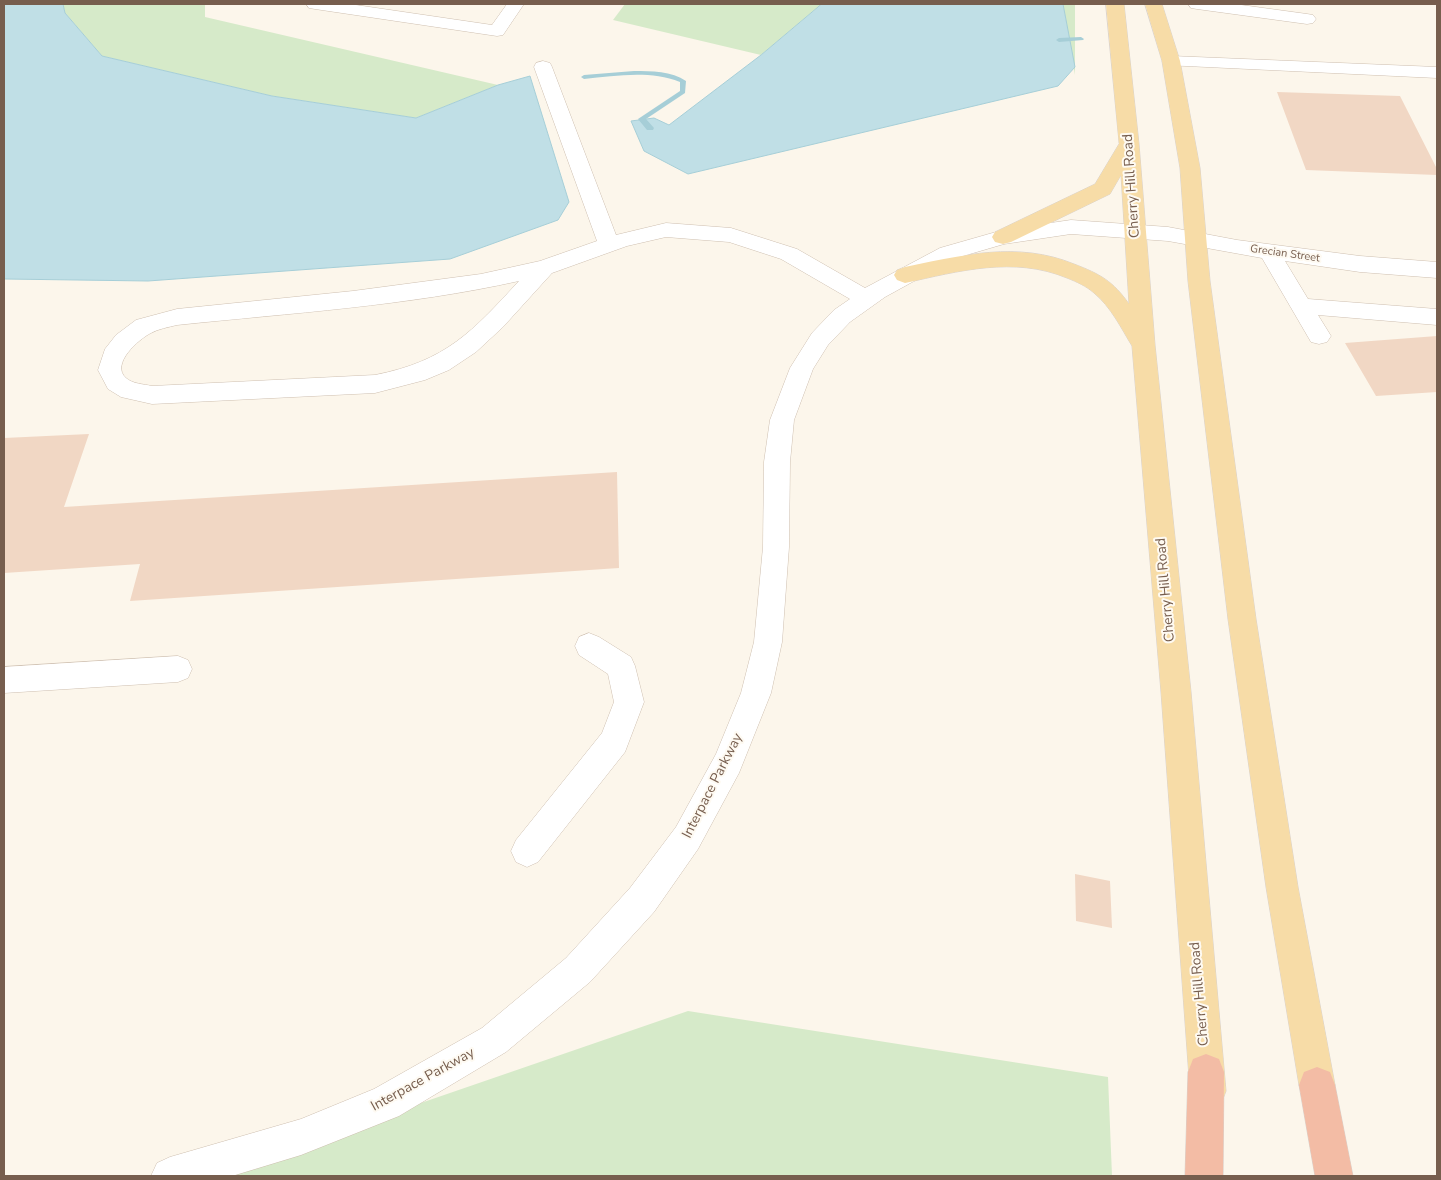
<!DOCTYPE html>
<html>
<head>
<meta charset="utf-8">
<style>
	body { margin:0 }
	#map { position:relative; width:1441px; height:1180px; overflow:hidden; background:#fcf6eb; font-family:"Nunito Sans",sans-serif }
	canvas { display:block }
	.frame { position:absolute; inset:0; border:5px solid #775e4e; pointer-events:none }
</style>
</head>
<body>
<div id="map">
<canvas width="1441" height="1180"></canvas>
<div class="frame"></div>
</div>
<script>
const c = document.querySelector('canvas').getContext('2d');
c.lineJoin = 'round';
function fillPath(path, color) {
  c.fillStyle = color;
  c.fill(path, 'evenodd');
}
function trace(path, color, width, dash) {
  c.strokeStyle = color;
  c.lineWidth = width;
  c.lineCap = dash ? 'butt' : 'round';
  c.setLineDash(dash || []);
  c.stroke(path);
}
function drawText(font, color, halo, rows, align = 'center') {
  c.font = font + ' "Nunito Sans",sans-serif';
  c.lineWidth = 4;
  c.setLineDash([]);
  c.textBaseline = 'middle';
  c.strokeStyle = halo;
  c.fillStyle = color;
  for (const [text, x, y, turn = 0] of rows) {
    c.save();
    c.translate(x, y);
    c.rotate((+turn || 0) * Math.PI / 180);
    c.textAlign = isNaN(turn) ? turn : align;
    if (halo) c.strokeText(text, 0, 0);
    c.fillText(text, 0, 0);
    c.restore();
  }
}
fillPath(new Path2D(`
	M63,4H205V17L498,85L416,118L272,96L102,56L65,13Z
	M625,4H822L761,55L613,20Z
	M1063,4H1075V75Z
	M688,1011L1108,1077L1112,1176H209Z`), '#d6eac9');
const water = new Path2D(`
	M4,4H63L65,13L102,56L272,96L416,118L498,85L530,76L569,202L558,220L450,259L148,281L4,279Z
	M822,4H1063L1075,67L1058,86L688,174L644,151L631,121L654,118L669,125L761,55Z`);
fillPath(water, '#c0dfe6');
trace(water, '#a6ced7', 1);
fillPath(new Path2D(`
	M1081,37L1084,39L1083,40L1059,42L1056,40L1059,38Z
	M634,71C651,71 672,71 686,81L685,93L646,119L654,128L653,130H647L638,119L680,91V82C649,70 616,76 584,79L581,77L584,75Z`), '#a6ced7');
fillPath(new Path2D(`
	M1277,92L1400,96L1437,169V175L1306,170Z
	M1437,336V392L1376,396L1345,343Z
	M89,434L64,507L617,472L619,568L130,601L140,564L4,573V438Z
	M1075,874L1110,881L1112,928L1076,921Z`), '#f1d7c4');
const minor = new Path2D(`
	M306,4H349L492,25L507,4H524L503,35L497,36L315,9L309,8Z
	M1188,4H1234L1307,14L1313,15L1316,19L1313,23L1307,24L1197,9L1191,8Z
	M1171,56L1437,67V78L1165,65L1162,61L1165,57Z
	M543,61L550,63L552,67L616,235L666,223L731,228L797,249L865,288L940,248L1003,230L1071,220L1168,227L1237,240L1360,256L1437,262V278L1360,272L1285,261L1308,299L1437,309V325L1318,315L1331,336L1327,342L1319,344L1311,342L1262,258L1168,241L1071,234L1004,244L956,258L885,297L850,322L828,345L813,369L794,420L790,462L789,547L782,642L771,693L739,773L698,849L654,912L590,982L506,1052L399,1116L301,1155L232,1176H151L157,1163L170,1157L301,1119L374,1089L482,1028L566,958L630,888L676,827L716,754L741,693L754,642L763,547L764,462L770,420L790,368L812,333L834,310L850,299L781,259L729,242L666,237L627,246L552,273L503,327L476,352L449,370L425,380L375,393L152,404L121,397L108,389L98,370L105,349L116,335L136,320L177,309L353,291L481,274L540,261L597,241L534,67L536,63ZM519,281C472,332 446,361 375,375L152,386C143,384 133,384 126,378C110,364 139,339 151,333C158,329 169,327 177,325C291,313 407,306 519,281Z
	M589,633L599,637L631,657L635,666L644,702L625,752L538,862L527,867L516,862L511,851L516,840L602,733L614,702L608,674L579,655L575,646L579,637Z
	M178,656L188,660L192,669L188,678L178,682L4,693V667Z`);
const major = new Path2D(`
	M1106,4H1124L1139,144L1155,345L1191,692L1226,1091L1221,1104L1208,1109L1195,1104L1190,1091L1161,692L1132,346C1121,328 1111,307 1094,293C1086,286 1077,282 1067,278C1014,256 959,271 905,283L897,280L894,275L897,270L905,267C962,255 1018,241 1074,264C1100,274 1113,281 1129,304L1121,175L1110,194L1011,242L1003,244L995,242L992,237L995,232L1095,184L1119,144Z
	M1145,4H1162L1180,61L1200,168L1210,281L1256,619L1298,887L1335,1085L1330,1098L1317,1103L1304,1098L1299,1085L1266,887L1228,619L1188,281L1180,168L1162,61Z`);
const highway = new Path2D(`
	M1206,1054L1219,1059L1224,1072L1223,1176H1185L1188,1072L1193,1059Z
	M1317,1067L1330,1072L1335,1085L1353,1176H1315L1299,1085L1304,1072Z`);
trace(minor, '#cebfb0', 1);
trace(major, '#d9d2cd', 1);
trace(highway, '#d9d2cd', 1);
fillPath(minor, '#fff');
fillPath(major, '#f7dca7');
fillPath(highway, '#f3bca5');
drawText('11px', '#775e4e', '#fefaf2', [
	["Grecian Street",1285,254,8]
]);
drawText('14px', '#775e4e', '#fefaf2', [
	["Cherry Hill Road",1132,186,-94],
	["Cherry Hill Road",1166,590,-95],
	["Interpace Parkway",713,786,-63],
	["Cherry Hill Road",1200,994,-95],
	["Interpace Parkway",423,1080,-29]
]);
</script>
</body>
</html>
